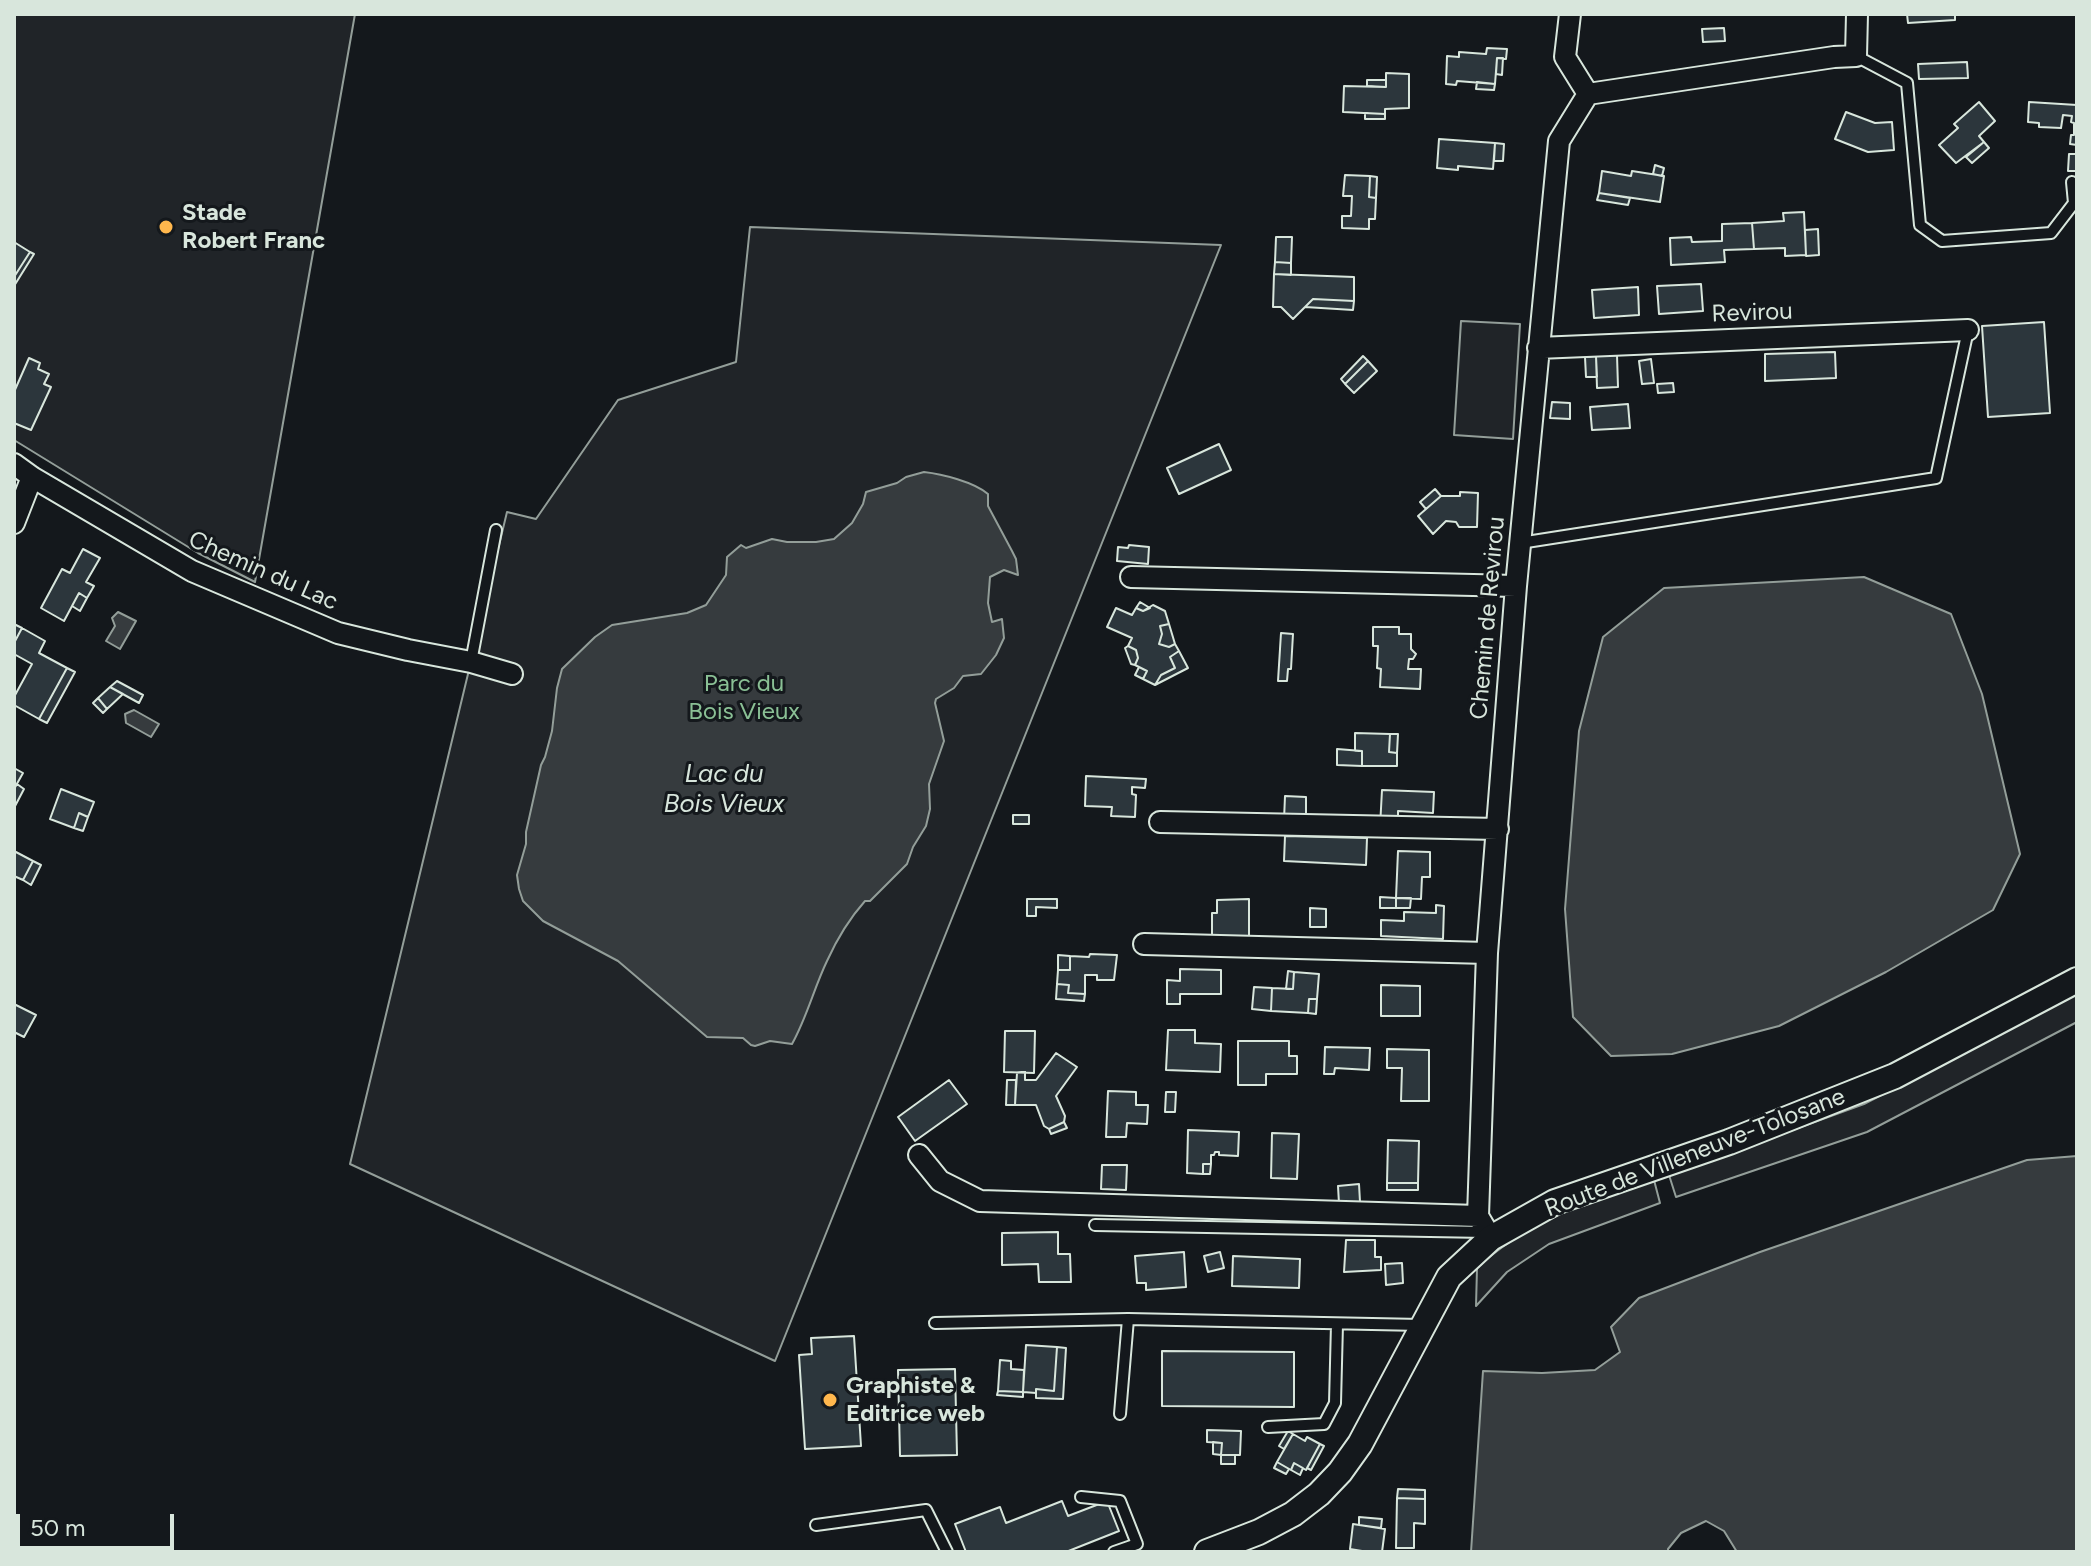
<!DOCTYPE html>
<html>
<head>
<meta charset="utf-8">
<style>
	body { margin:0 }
	#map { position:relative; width:2091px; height:1566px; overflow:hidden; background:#14181c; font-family:Figtree,sans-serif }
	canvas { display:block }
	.frame { position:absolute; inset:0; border:16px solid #d8e6dc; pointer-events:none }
	.scale { position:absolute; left:16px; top:1514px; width:158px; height:36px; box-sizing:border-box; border:4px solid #d8e6dc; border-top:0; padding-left:10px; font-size:24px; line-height:28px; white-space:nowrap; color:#d8e6dc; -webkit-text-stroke:6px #14181c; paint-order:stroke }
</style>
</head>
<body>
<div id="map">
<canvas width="2091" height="1566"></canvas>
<div class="frame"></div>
<div class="scale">50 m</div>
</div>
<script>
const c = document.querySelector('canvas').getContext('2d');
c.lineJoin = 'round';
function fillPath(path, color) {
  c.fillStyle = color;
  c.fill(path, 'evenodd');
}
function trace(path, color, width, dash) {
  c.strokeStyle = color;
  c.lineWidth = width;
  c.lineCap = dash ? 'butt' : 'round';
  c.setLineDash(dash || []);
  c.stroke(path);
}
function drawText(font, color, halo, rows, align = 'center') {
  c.font = font + ' Figtree,sans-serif';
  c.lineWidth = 6;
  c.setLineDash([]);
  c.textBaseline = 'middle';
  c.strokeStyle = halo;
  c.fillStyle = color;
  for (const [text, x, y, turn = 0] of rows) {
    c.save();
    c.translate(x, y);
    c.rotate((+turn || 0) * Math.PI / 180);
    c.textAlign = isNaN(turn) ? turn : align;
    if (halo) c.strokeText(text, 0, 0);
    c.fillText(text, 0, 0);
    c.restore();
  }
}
const green = new Path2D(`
	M14,14H355L255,582L198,553L14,440Z
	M750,227L1221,245L775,1361L350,1164L507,512L536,519L618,400L736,362Z
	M1461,321L1520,324L1513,439L1454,435Z
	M2077,994V1022L1867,1132L1676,1197L1669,1175L1864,1104Z
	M1654,1180L1660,1203L1549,1244L1507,1272L1476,1306L1477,1268C1526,1221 1591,1201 1654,1180Z`);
fillPath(green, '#202428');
trace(green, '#939e99', 2);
const water = new Path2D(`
	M924,472C942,474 974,482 988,494V506L1012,551L1016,559L1018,575L1004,570L990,577L988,603L992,622L1002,619L1004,638L996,655L981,674L963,676L954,688L936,699L935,703L944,741L929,784L930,809L926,826L913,847L907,864L870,901H865C849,919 837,939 827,961C814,988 807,1017 792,1044L770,1041L755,1046L751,1045L743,1038L707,1037L618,961L543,921L523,901L519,889L517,875L526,844V832L541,765L545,757L552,731L557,688L562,669L595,637L612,625L687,613L706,605L726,575L727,557L741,545L746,548L772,539L787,542H816L834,539L852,523L863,504L866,492L897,483L906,477Z
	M1864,577L1951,614L1982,694L2020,854L1993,910L1886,972L1779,1026L1672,1054L1611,1056L1573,1017L1565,909L1579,731L1603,637L1664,588Z
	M118,612L136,621L120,649L106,641L115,626L112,618Z
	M134,710L159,724L151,737L126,723L125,714Z
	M2077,1156V1552H1737L1724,1531L1706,1521L1681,1533L1668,1549V1552H1471L1483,1371L1542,1373L1595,1370L1620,1352L1611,1327L1639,1298L1760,1252L2027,1160Z`);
fillPath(water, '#363b3e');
trace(water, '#939e99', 2);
const building = new Path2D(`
	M1907,14H1955V20L1908,23Z
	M1724,28L1725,41L1703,42L1702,29Z
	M1487,48L1507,49L1506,59L1497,58L1495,84L1457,81L1456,85L1446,84L1447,56L1459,57V52L1486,54Z
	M1497,58H1503L1502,75L1496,74Z
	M1967,62L1968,78L1919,79L1918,64Z
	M1386,73L1409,74V108L1385,109V114L1343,112L1344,86L1386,87Z
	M1367,80H1386V87L1367,86Z
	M1477,82L1495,84L1494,90L1476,89Z
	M1979,102L1995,121L1979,136L1984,142L1956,163L1939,145L1958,128L1954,124Z
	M2029,102L2077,105V145L2070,144L2071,135H2074V123L2071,122L2072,116L2063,115L2061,128L2039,127V123L2028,122Z
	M1846,112L1875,123L1892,122L1894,150L1868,152L1835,139Z
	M1365,113L1385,114V119H1365Z
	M1439,139L1495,143L1493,169L1458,166V170L1437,168Z
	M1984,142L1989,148L1972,163L1966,157Z
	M1495,143L1504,144L1503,161H1494Z
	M2069,154H2077V171H2068Z
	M1655,165L1664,168L1662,176L1653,174Z
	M1602,171L1631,176L1632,171L1664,176L1660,202L1599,193Z
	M1345,175L1370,176L1369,197L1376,198L1375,219H1369V229L1342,228V216H1351L1352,196H1343Z
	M1370,176L1377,177L1376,198L1369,197Z
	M1599,193L1630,198L1628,205L1597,200Z
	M1804,212L1806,255L1785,256V248L1754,249L1752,223L1784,221L1783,213Z
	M1752,223L1754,249L1724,250L1725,262L1671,265L1670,238L1691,237L1692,242L1722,241V224Z
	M1818,229L1819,255L1806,256L1805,230Z
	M1276,237H1292L1291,263L1275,262Z
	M14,242L30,252L14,277Z
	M30,252L34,254L14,286V277Z
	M1275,262L1291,263V275L1274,274Z
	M1274,274L1354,277V301L1313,299L1293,319L1281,307H1273Z
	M1701,284L1703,311L1659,314L1657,286Z
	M1638,287L1639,315L1594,318L1592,290Z
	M1313,299L1354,301L1353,310L1305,307Z
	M2044,322L2050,413L1988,417L1982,326Z
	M1835,352L1836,378L1765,381V354Z
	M1617,355L1618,387L1597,388L1596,356Z
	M1363,356L1368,361L1345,384L1341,379Z
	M1596,356L1597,377H1586L1585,357Z
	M29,358L40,363L38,369L49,374L44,384L51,387L31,430L14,423V392Z
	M1651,359L1654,383L1642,384L1639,361Z
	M1368,361L1377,371L1354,393L1345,384Z
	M1673,383L1674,392L1658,393L1657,384Z
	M1552,402L1570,403V419L1550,418Z
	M1628,404L1630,428L1592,430L1590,407Z
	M1219,444L1231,470L1179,494L1167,468Z
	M1435,489L1441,496L1426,509L1420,502Z
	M1460,492L1478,493L1477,527H1459L1456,522L1446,521L1433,534L1418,516L1441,496H1460Z
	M1129,545L1149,547L1148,564L1117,561L1118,547L1128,548Z
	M83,549L100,558L86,582L94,586L87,598L79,593L64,621L41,608L62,569L70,573Z
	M79,593L87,598L80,611L72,606Z
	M1140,602L1150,608L1143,611L1136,608Z
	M1153,605L1165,611L1169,624L1160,626L1162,634L1159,644L1169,647L1175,644L1179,651L1170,657L1175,668L1161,675L1155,685L1143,679L1147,671L1135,665L1138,658L1136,650L1128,646L1132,638L1107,627L1116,608L1132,615L1136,608L1143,611Z
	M14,624L22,628L14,643Z
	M1169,624L1175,644L1169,647L1159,644L1162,634L1160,626Z
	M1373,627H1399V634H1411V649L1416,654L1413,659H1409L1408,669H1421L1420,689L1380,687L1381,669L1377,668L1378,646H1373Z
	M22,628L45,641L39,653L67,668L39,719L14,705V697L32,664L14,654V643Z
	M1281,633L1293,634L1291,669H1288L1287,681H1278Z
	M1128,646L1136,650L1138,658L1135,665L1131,664L1125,648Z
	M1179,651L1188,668L1155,685L1161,675L1175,668L1170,657Z
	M1139,667L1147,671L1143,679L1135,675Z
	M67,668L75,672L47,723L39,719Z
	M117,681L143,695L139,703L110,687Z
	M110,687L123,694L107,709L98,698Z
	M98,698L107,709L103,713L93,703Z
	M1355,733L1390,734L1389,752L1397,753V766H1362V751H1355Z
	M1390,734H1398L1397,753L1389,752Z
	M1337,749L1362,751V766L1337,765Z
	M14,768L23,773L14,789Z
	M1086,776L1146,779L1145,788L1132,787V794L1136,795L1135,817L1111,816L1112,807L1085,806Z
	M17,784L24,789L14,808V789Z
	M61,789L94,802L88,817L79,813L74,828L50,819Z
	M1382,790L1434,792L1433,813L1398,811V827H1380Z
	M1285,796L1306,797V820H1284Z
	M79,813L88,817L83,831L74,828Z
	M1013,815H1029V824H1013Z
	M1285,836L1367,838L1366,865L1284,861Z
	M14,851L33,861L23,880L14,876Z
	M1398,851L1430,852V877H1422L1421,899L1396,898Z
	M33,861L41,865L31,885L23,880Z
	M1380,897L1396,898V908H1380Z
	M1396,898H1411L1410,908H1396Z
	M1027,899H1057V908L1036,907V916H1027Z
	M1249,899V937H1212V913H1217V900Z
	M1436,905L1444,906L1443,939L1381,936V920L1404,921V912L1436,913Z
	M1310,908L1326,909V927H1310Z
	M1090,954L1117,955L1114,980H1097V975H1085V994L1068,993L1069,985L1057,984L1058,970H1070V956L1089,957Z
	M1058,955L1070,956V970H1058Z
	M1180,969L1221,970V994H1180V1004H1167V980L1180,981Z
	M1288,971L1294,972L1293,989H1286Z
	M1294,972L1319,974L1317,999H1309L1308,1013L1271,1011L1272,988L1293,989Z
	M1057,984L1069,985L1068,993L1085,994L1084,1001L1056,999Z
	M1381,985L1420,986V1016H1381Z
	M1254,987L1272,988L1271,1011L1252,1009Z
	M1309,999H1317L1316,1014L1308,1013Z
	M14,1004L36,1015L24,1037L14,1032Z
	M1168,1030H1195V1043L1221,1044L1220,1072L1166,1070Z
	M1005,1031H1035L1034,1073L1004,1072Z
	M1238,1041H1289V1056H1297V1074H1266V1085H1238Z
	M1325,1047L1370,1048L1369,1070L1335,1068L1334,1074H1324Z
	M1387,1049L1429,1050V1101H1401L1402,1068H1387Z
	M1056,1053L1077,1067L1056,1096L1065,1116L1064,1122L1049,1129L1044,1126L1036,1105H1015L1017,1073L1025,1072V1080H1036Z
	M949,1080L967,1104L915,1141L898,1117Z
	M1007,1080H1016L1015,1105H1006Z
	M1108,1091L1136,1092V1105H1148L1147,1124L1127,1123L1126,1137H1106Z
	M1166,1092H1176L1175,1112H1165Z
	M1064,1122L1067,1128L1051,1134L1049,1129Z
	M1188,1130L1239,1132L1238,1156L1219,1155V1152H1215L1214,1155H1211V1164H1203V1174L1187,1173Z
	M1272,1133L1299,1134L1297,1179L1271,1178Z
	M1388,1140L1419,1141L1418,1183H1387Z
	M1203,1164H1211L1210,1174H1203Z
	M1102,1165H1127L1126,1190L1101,1189Z
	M1387,1183H1418V1190H1387Z
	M1359,1184L1360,1202L1339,1204L1338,1186Z
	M1058,1232V1254H1070L1071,1282H1039L1038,1264L1002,1265V1233Z
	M1346,1240H1375V1257H1381V1270L1344,1272Z
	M1184,1252L1186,1287L1146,1290V1283H1137L1135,1256Z
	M1220,1252L1224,1268L1208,1272L1204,1256Z
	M1233,1256L1300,1259L1299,1288L1232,1286Z
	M1402,1263L1403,1283L1386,1285L1385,1264Z
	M854,1336L861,1446L805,1449L799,1355L812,1354L811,1338Z
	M1026,1345L1057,1347L1054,1391L1036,1389V1393L1023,1392Z
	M1057,1347L1066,1348L1063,1399L1036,1398V1389L1054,1391Z
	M1162,1351L1294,1352V1407L1162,1406Z
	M1000,1360L1011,1361V1369L1024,1370L1023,1392L998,1391Z
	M955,1369L957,1455L900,1456L898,1370Z
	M998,1391L1023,1392V1397L997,1395Z
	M1207,1430L1241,1431L1240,1455H1221L1222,1443L1207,1442Z
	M1288,1431L1293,1434L1284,1449L1279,1446Z
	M1293,1434L1305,1441L1307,1437L1320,1444L1306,1470L1294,1463L1291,1470L1277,1462Z
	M1213,1442L1222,1443L1221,1455L1213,1454Z
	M1320,1444L1324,1446L1311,1470L1307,1468Z
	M1221,1455H1235V1464H1221Z
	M1277,1462L1289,1469L1286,1474L1274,1468Z
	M1294,1463L1303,1468L1300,1475L1291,1470Z
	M1398,1489L1425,1490V1499L1397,1498Z
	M1397,1498L1425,1499V1524L1414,1523V1548H1396Z
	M1062,1501L1068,1516L1107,1501L1119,1531L1066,1552H966L955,1524L1000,1507L1006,1523Z
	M1359,1517L1382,1519L1381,1528L1359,1525Z
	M1353,1524L1385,1529L1382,1552H1368L1350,1549Z`);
fillPath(building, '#2c363c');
trace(building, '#d8e6dc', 2);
const service = new Path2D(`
	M1856,56L1907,83L1920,225L1942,241L2051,233L2074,203L2072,182
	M1520,543L1936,478L1968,330
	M471,662L496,530
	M1095,1225L1486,1232
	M935,1323L1128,1319
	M1120,1414L1128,1319L1421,1325
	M1268,1427L1324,1424L1335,1403L1337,1324
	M1081,1497L1120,1501L1137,1544L1114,1552
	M816,1525L926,1510L947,1552`);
const minor = new Path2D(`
	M1588,94L1834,57L1856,56L1857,14
	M1538,348L1968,330
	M14,464L32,477L192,571L338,633L408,650L471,662L512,674
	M14,523L32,477
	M1131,577L1516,586
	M1160,822L1498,829
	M1144,944L1487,953
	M919,1155L940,1181L980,1201L1478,1216
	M1491,1238L1478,1216L1487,953L1516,586L1559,141L1588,94L1565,57L1570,14`);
const tertiary = new Path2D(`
	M1207,1552L1259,1532L1293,1514L1319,1494L1340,1472L1360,1444L1449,1277L1491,1238L1555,1202L1729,1142L1895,1076L2077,980`);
trace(service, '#d8e6dc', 14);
trace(minor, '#d8e6dc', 24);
trace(tertiary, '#d8e6dc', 28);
trace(service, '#14181c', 10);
trace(minor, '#14181c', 20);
trace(tertiary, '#14181c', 24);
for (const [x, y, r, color] of [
	[166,227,8,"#ffb74d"],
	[830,1400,8,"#ffb74d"]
]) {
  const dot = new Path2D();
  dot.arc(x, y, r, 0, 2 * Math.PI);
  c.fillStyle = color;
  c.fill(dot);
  trace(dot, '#14181c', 3);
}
drawText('bold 24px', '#d8e6dc', '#14181c', [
	["Stade",182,213],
	["Robert Franc",182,241],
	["Graphiste &",846,1386],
	["Editrice web",846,1414]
], 'left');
drawText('24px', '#d8e6dc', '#14181c', [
	["Revirou",1752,313,-2],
	["Chemin du Lac",263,571,24],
	["Chemin de Revirou",1488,618,-85],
	["Route de Villeneuve-Tolosane",1695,1153,-21]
]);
drawText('24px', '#8ac095', '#14181c', [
	["Parc du",744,684],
	["Bois Vieux",744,712]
]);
drawText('italic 26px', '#d8e6dc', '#14181c', [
	["Lac du",724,774],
	["Bois Vieux",724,804]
]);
</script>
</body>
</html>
